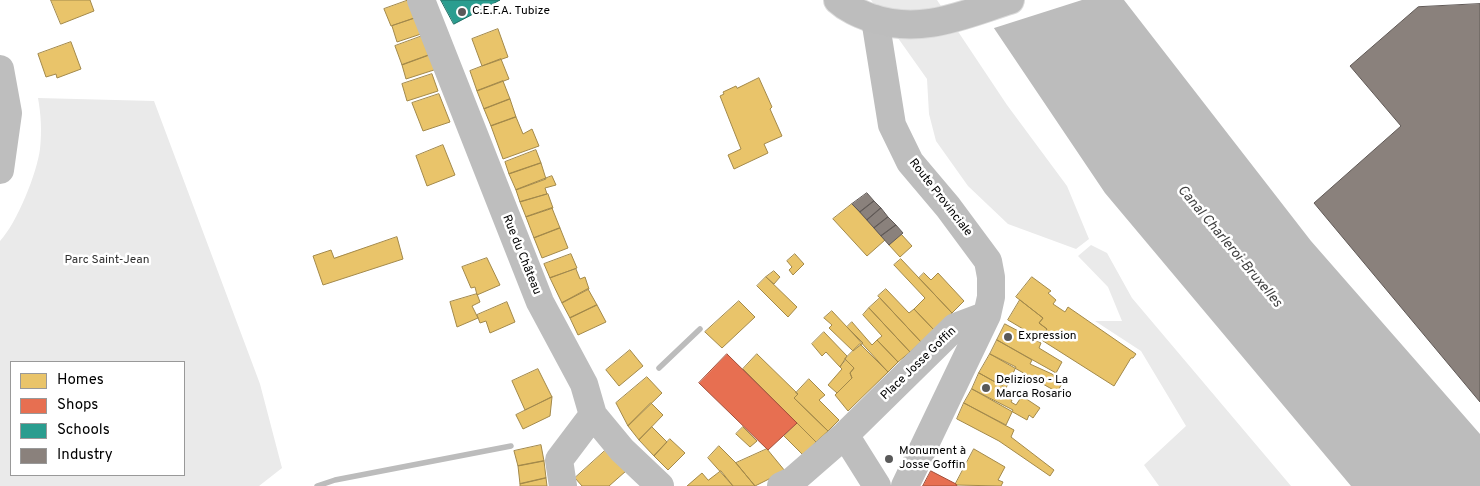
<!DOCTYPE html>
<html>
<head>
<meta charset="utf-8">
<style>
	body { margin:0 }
	#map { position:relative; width:1480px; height:486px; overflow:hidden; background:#fff; font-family:Overpass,sans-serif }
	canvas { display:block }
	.legend { position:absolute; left:10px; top:361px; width:175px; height:115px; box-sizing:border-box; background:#fff; border:1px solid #999; margin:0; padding:6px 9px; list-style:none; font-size:15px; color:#000 }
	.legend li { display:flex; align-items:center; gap:10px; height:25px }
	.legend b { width:25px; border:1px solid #999 }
</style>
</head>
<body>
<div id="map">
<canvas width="1480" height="486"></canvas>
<ul class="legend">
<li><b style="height:14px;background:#e9c46a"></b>Homes</li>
<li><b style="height:14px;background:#e76f51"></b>Shops</li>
<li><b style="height:14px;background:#2a9d8f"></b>Schools</li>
<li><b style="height:14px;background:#8a817c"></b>Industry</li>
</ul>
</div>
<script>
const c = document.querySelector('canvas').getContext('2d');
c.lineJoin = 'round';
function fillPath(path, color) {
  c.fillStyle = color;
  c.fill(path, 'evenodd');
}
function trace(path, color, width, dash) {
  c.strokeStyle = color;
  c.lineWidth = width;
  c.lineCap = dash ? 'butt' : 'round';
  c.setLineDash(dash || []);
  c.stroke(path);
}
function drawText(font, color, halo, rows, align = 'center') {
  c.font = font + ' Overpass,sans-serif';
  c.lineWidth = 5;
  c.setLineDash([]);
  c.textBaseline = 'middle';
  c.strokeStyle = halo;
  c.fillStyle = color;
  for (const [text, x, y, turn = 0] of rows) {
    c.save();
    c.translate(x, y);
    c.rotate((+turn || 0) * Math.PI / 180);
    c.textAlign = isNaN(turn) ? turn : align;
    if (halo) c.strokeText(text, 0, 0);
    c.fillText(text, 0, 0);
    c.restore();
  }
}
fillPath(new Path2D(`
	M871,0H937L1007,105L1067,186L1089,239L1076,249L1008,224L968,186L936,141L929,114L927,79Z
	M38,98L154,101L260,384L282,468L259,486H0V241C17,223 37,173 40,149C42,131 41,115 38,98ZM11,362H184V475H11Z
	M1091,245L1107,253L1132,298L1291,486H1159L1144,465L1186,426L1141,351L1095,321H1122L1108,287L1078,256Z`), '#eaeaea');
fillPath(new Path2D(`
	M975,0H1124L1311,241L1480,434V486H1351L1105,193Z`), '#bcbcbc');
fillPath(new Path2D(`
	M972,0H1082L991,29Z`), '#fff');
const homes = new Path2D(`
	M51,0H90L94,11L61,24Z
	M409,0L418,17L391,26L384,9Z
	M418,17L424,33L397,42L392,26Z
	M498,29L508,57L482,66L472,39Z
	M425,35L432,54L402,65L395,46Z
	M71,42L81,69L57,78L56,74L46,77L38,54Z
	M432,54L437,69L406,79L402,65Z
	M501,59L509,79L477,91L470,71Z
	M432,74L438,91L407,101L402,84Z
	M759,78L772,107L770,109L782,136L764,144L768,153L734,169L728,155L741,149L720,96L724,94L723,92L736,86L737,88Z
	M503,81L510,99L484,109L477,91Z
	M439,94L450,122L423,131L412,103Z
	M510,99L516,117L491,126L484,109Z
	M516,117L523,134L532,129L539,146L503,159L491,126Z
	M443,145L455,175L427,186L416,156Z
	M536,150L541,163L509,174L505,162Z
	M541,163L546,179L516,190L509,174Z
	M552,176L556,185L545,188L547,194L520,202L516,190Z
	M548,194L553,208L526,217L520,202Z
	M852,204L885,240L867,256L833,219Z
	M552,208L560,228L534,238L526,217Z
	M560,228L568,248L542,258L534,238Z
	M901,234L912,246L900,257L889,245Z
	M397,237L403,259L323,285L313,256L331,250L334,258Z
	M571,254L577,268L550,278L544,264Z
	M795,254L804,264L793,275L789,270L792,267L787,261Z
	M487,258L500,285L477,295L475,287L471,288L462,267Z
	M901,259L952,313L934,330L914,309L925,298L894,265Z
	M576,269L580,279L585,277L589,289L562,303L550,278Z
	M774,271L780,277L774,284L766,277Z
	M924,273L931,280L938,273L964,301L952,313L919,278Z
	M766,277L797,307L788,317L757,286Z
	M1032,277L1051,291L1048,293L1056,300L1053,304L1065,312L1068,307L1136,354L1133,358H1131L1114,386L1040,339L1047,329L1039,323L1043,318L1016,297Z
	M588,289L597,305L570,318L562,303Z
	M886,289L909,313L914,309L934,330L921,342L878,296Z
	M477,294L480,302L472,306L478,318L457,327L450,302Z
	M880,298L921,342L910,352L869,308Z
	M1020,300L1043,318L1039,323L1047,329L1040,339L1008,320Z
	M739,301L755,317L722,348L705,332Z
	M507,302L515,322L490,333L486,321L480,323L477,315Z
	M597,305L606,322L578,335L570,318Z
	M869,308L910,352L898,362L877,340L882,336L863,315Z
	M832,311L847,327L863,343L853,351L829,328L832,325L824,318Z
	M852,322L872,345L877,340L898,362L888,372L847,327Z
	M1005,324L1041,343L1039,348L1062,362L1056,373L997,340Z
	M824,332L847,356L840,367L826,352L822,356L812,344Z
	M997,340L1032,360L1030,364L1052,374L1063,382L1057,392L990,354Z
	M860,344L888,372L848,411L835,395L852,378L850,373L854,368L845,359Z
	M630,350L643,366L619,386L606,370Z
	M757,354L798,394L794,398L828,431L816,442L743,369Z
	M990,354L1016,367L1006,388L979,373Z
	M846,360L854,368L850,373L852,378L837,393L828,385L842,369L840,367Z
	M538,369L552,397L525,410L512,381Z
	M979,373L1004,387L1000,395L1012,400L1011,402L1016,405L1022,396L1040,408L1033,418L1029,415L1027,420L972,389Z
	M647,377L662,393L628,426L616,403Z
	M809,379L825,395L819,400L839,420L828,431L794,398L798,394L796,393Z
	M972,389L1013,410L1006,425L964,403Z
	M552,397L550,416L523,429L516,415Z
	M651,403L663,415L639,440L628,426Z
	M964,403L1014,430L1011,437L1054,470L1050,476L999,441L957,419Z
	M797,423L816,442L803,455L784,436Z
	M652,427L667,442L654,456L639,440Z
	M743,427L757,441L750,447L736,434Z
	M670,439L685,453L668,470L654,456Z
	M541,445L544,461L518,466L514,451Z
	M719,446L736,463L755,486H733L708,458Z
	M607,449L626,471L609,486H582L575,478Z
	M767,449L785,471L755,486L736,463Z
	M974,449L1005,467L998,480L1003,482L1001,486L955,485Z
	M544,461L546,478L520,484L518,466Z
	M721,471L733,486H687L702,473L708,480Z
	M546,478L547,486H520V484Z`);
fillPath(homes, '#e9c46a');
trace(homes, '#a3894a', 1);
const shops = new Path2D(`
	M727,354L797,423L768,450L699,383Z
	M931,471L956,484L957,486H923Z`);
fillPath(shops, '#e76f51');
trace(shops, '#a24e39', 1);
const schools = new Path2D(`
	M441,0H500L454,24Z`);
fillPath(schools, '#2a9d8f');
trace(schools, '#1d6e64', 1);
const industry = new Path2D(`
	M1480,4V402L1314,203L1401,126L1350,66L1418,7Z
	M867,193L874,201L860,212L852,204Z
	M874,201L881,208L867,220L860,212Z
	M881,208L888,217L874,228L867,220Z
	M888,217L896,225L881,236L874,228Z
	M896,225L903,233L889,245L881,236Z`);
fillPath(industry, '#8a817c');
trace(industry, '#615a57', 1);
trace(new Path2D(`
	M659,368L700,329
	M317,486L335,480L511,446`), '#bcbcbc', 5.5);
const major = new Path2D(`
	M838,0C848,9 858,13 871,18C922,35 962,15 1010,0`);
trace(major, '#dbdbdb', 30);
trace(new Path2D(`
	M421,0L540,302L584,384L593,415L622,450L660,486
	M875,19L892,125L910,162L948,207L988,261L991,277V297L987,315L905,486
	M0,69L8,113L0,170
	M845,435L877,486
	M563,486L559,460L593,415
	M781,486L792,481L845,435L955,327L987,315`), '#bebebe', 28);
trace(major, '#bdbdbd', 28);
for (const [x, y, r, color] of [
	[462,12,5,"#595959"],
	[1008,337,5,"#595959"],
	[986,388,5,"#595959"],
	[889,459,5,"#595959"]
]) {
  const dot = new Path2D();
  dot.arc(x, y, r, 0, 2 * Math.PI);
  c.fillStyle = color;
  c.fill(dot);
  trace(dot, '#fff', 2);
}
drawText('12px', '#000', '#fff', [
	["C.E.F.A. Tubize",472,12],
	["Expression",1018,337],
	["Delizioso - La",996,381],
	["Marca Rosario",996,395],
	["Monument à",899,452],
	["Josse Goffin",899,466]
], 'left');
drawText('12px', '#000', '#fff', [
	["Route Provinciale",940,198,52],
	["Rue du Château",521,255,68],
	["Place Josse Goffin",919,364,-44]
]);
drawText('12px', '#2f2f2f', '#fff', [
	["Parc Saint-Jean",107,261]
]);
drawText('italic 14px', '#404040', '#fff', [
	["Canal Charleroi-Bruxelles",1229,247,50]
]);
</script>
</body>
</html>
